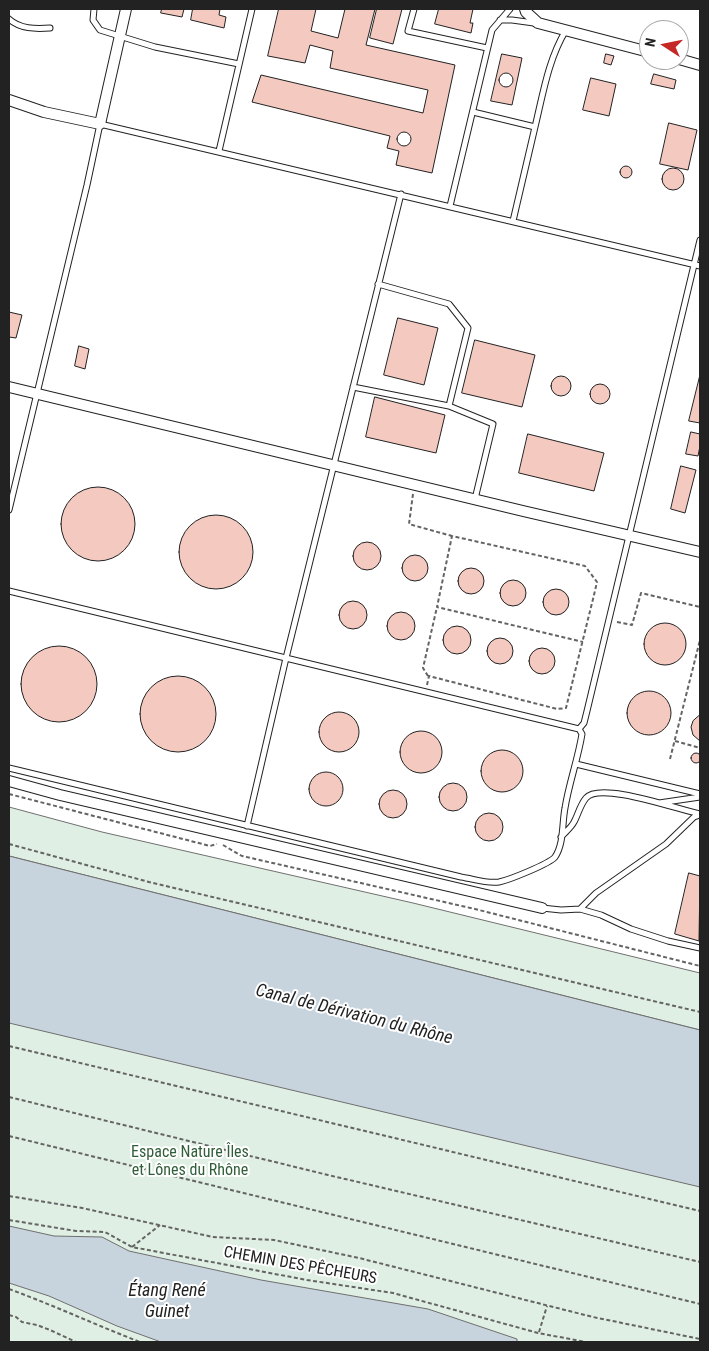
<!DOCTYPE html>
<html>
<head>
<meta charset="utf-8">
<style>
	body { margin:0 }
	#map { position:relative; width:709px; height:1351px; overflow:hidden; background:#fff; font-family:"Roboto Condensed",sans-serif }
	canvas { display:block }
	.frame { position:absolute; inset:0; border:10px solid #222; pointer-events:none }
	.north { position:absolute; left:639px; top:20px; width:50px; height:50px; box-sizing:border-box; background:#fff; border:1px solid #a7a7a7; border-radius:50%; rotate:281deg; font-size:14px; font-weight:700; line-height:20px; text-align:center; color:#222 }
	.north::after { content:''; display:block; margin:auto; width:18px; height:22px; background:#c62828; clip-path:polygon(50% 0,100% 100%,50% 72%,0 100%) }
</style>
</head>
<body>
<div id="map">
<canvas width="709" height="1351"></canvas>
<div class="frame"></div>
<div class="north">N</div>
</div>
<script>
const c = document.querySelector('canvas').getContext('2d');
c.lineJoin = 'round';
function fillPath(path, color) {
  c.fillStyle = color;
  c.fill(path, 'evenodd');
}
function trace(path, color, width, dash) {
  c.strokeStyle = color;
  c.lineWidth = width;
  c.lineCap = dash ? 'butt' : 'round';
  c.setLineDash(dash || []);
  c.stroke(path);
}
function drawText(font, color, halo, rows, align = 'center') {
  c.font = font + ' "Roboto Condensed",sans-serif';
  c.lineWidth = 4;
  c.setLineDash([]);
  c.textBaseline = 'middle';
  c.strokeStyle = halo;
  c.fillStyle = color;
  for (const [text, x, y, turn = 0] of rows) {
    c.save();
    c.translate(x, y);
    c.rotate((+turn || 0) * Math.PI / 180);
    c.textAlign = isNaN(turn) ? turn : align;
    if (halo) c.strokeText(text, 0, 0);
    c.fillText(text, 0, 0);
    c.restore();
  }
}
const green = new Path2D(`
	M9,807L102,832L413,903L700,973V1030L9,856Z
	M9,933L700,1101V1342H9Z`);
fillPath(green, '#e0efe3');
trace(green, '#6f6f6f', 1);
const water = new Path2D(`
	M9,856L700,1030V1187L9,1023Z
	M9,1226L54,1236L102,1237L129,1251L261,1280L428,1309L517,1339V1342H161L117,1326L49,1296L9,1283Z`);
fillPath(water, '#c7d3dd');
trace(water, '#6f6f6f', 1);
const building = new Path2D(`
	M162,9H184L182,17L161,13Z
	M193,9H220L219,15L226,17L224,28L191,20Z
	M279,9H316L311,31L338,38L345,9H375L366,45L455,65L432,173L396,165L399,151L387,148L390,136L252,102L261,75L423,113L428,90L330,68L333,51L310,45L305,63L268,56Z
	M377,9H402L393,44L370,38Z
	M439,9H473L470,23H473L471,33L435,24Z
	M502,54L522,58L512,105L491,101Z
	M606,54L614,56L611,65L604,63Z
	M499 80a7 7 0 1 1 14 0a7 7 0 1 1-14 0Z
	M654,74L676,80L674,89L651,84Z
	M591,78L616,84L609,116L583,110Z
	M669,123L697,130L688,170L660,164Z
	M397 139a7 7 0 1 1 14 0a7 7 0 1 1-14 0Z
	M620 172a6 6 0 1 1 12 0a6 6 0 1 1-12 0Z
	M662 179a11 11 0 1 1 22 0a11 11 0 1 1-22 0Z
	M9,312L22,315L16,338L9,337Z
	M398,318L438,328L424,385L384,375Z
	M475,340L535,355L522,407L462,393Z
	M79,346L89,349L85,369L75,366Z
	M700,375V423L689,421Z
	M551 386a10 10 0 1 1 20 0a10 10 0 1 1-20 0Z
	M590 394a10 10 0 1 1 20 0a10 10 0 1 1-20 0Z
	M375,397L445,415L436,453L366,437Z
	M691,432L700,434V446L698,456L686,454Z
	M528,434L604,453L594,491L519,473Z
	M681,466L696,470L685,513L671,509Z
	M61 524a37 37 0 1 1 74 0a37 37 0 1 1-74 0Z
	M179 552a37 37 0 1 1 74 0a37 37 0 1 1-74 0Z
	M353 556a14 14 0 1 1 28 0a14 14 0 1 1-28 0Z
	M402 568a13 13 0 1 1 26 0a13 13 0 1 1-26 0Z
	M458 581a13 13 0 1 1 26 0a13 13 0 1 1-26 0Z
	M500 593a13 13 0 1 1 26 0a13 13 0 1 1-26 0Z
	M543 602a13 13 0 1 1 26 0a13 13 0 1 1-26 0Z
	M339 615a14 14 0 1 1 28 0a14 14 0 1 1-28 0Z
	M387 626a14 14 0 1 1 28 0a14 14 0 1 1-28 0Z
	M644 644a21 21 0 1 1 42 0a21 21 0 1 1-42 0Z
	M443 640a14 14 0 1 1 28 0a14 14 0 1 1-28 0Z
	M487 651a13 13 0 1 1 26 0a13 13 0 1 1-26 0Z
	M21 684a38 38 0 1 1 76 0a38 38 0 1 1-76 0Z
	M529 661a13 13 0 1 1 26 0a13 13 0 1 1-26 0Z
	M140 714a38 38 0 1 1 76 0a38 38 0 1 1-76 0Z
	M627 713a22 22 0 1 1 44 0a22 22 0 1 1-44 0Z
	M319 732a20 20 0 1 1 40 0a20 20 0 1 1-40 0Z
	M700,715V741L693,735L691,727L693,721Z
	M400 752a21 21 0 1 1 42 0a21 21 0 1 1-42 0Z
	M481 771a21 21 0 1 1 42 0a21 21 0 1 1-42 0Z
	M691 758a5 5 0 1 1 10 0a5 5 0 1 1-10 0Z
	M309 789a17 17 0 1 1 34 0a17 17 0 1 1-34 0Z
	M439 797a14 14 0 1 1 28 0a14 14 0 1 1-28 0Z
	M379 804a14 14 0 1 1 28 0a14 14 0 1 1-28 0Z
	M475 827a14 14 0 1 1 28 0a14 14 0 1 1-28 0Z
	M689,873L700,876L699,941L675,934Z`);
fillPath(building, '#f3c9c0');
trace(building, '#222', 1);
const lane = new Path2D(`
	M94,9L93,20L100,30L155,47L239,64
	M414,9L408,31L487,48
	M9,19C20,29 35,29 50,28
	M500,20H512L534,23
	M473,112L535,127C543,94 548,60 566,30
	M219,151L252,9
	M450,206L492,30L510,9
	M513,221L535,127
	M378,284L449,304L468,328L449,406L493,424L475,499
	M353,387L449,406
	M9,510L87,185L100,124L700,266
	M9,591L579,729
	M579,729L584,723L587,711L700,240
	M576,764L700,794
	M9,768L461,877C474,879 487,884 499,882C509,880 549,864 555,857C564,844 562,823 565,808C569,783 578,759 582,734L579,729
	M659,803L700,797
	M247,826L286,658L401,194
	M561,837C565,832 571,828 574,822C578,815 580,805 586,798C600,781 679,810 700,814
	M542,908L561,910L580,909L601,915L631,929L668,941L700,948
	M580,909L596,893L666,844L694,817L700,815`);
const street = new Path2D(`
	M525,9L526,12L538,23L649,52
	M679,59L700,65
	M9,100L44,112L100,124L126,9
	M9,387L523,511L700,552
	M9,781L60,795L542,908`);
trace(lane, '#222', 7);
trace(street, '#222', 12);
trace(new Path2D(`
	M413,494L409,524L452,536
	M617,622L632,625L641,593L700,607
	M428,676L423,668L437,607
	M427,685L429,676L557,709L566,708L594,595L597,582L585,566L452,536L437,607L583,642
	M675,741L700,748
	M670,759L700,640
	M9,794L210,846L217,844
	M9,844L149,882L700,1012
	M223,845L242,856L475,909L700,966
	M9,1046L700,1211
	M9,1097L328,1175L700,1262
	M9,1136L700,1304
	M9,1196L82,1208L213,1237L274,1240L359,1258L593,1317L700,1339
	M9,1220L76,1231L105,1232L132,1247L307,1280L393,1293L538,1333L586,1342
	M132,1247L160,1225
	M9,1289C53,1305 96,1325 140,1342
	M9,1315L16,1317L22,1322L37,1325L50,1330L76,1342
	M539,1332L547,1306`), '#646464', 2, [4, 2.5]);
trace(lane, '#fff', 5);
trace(street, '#fff', 10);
drawText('16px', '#2f5e38', '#fff', [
	["Espace Nature Îles",190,1153],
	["et Lônes du Rhône",190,1171]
]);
drawText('16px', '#222', '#fff', [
	["CHEMIN DES PÊCHEURS",300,1266,10]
]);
drawText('italic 18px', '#222', '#fff', [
	["Canal de Dérivation du Rhône",354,1015,14],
	["Étang René",167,1291],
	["Guinet",167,1312]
]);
</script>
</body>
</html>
